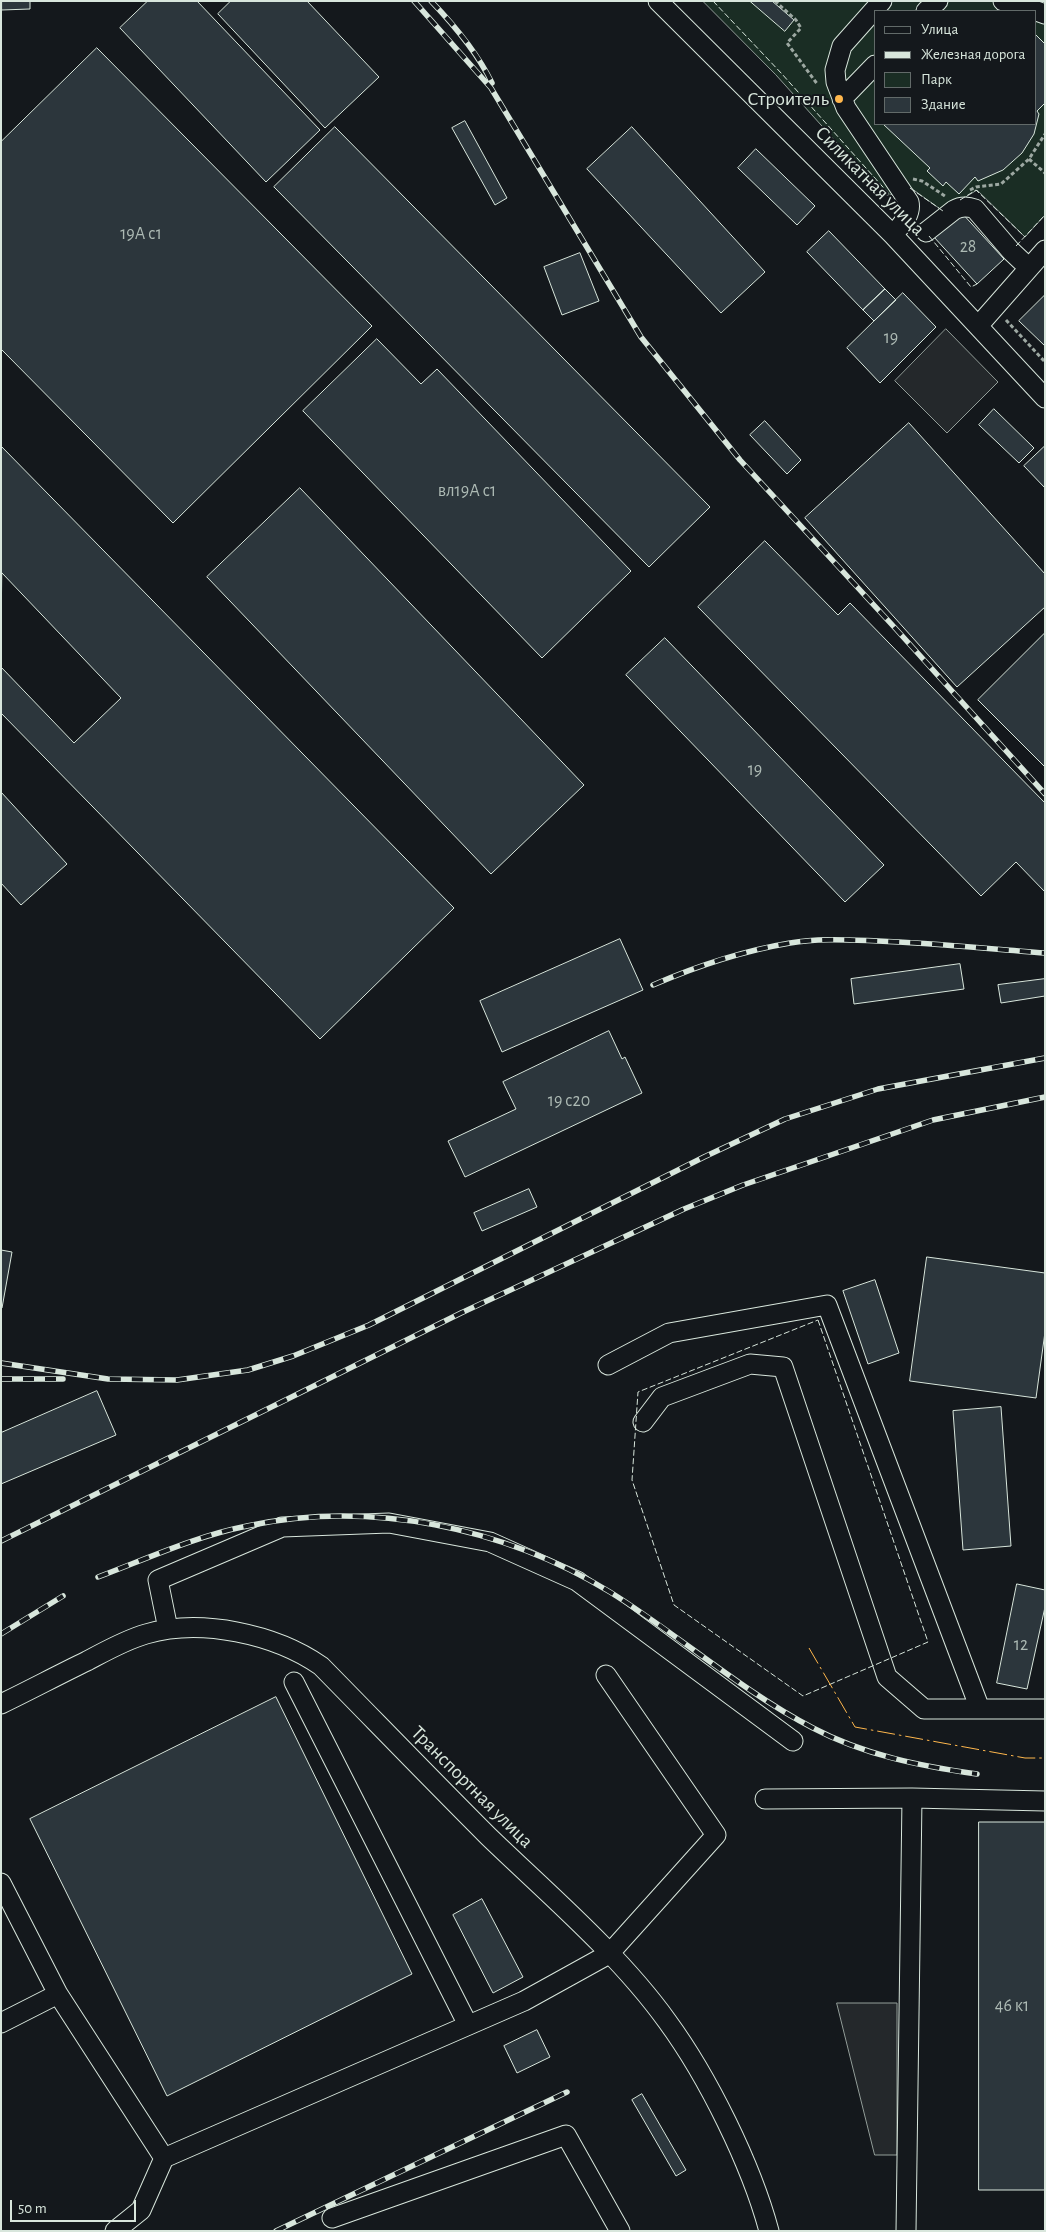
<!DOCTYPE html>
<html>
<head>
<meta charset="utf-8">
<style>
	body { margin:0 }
	#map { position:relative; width:1046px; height:2232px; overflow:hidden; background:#14181c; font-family:"Alegreya Sans",sans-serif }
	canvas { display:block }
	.frame { position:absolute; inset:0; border:2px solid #d8e6dc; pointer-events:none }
	.legend { position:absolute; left:874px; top:10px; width:162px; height:115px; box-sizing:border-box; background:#14181c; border:1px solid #626a69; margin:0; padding:6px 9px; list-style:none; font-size:15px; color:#d8e6dc }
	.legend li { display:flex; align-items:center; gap:10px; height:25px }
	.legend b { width:25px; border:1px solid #626a69 }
	.scale { position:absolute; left:10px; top:2200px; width:126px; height:22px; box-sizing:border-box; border:2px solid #d8e6dc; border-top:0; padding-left:6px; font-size:15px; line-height:18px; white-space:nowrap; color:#d8e6dc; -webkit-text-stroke:4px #14181c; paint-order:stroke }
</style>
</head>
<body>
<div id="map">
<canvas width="1046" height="2232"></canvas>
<div class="frame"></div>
<ul class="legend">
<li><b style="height:6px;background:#14181c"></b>Улица</li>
<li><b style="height:6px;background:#d8e6dc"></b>Железная дорога</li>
<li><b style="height:14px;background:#1a2d24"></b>Парк</li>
<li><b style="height:14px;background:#2c363c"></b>Здание</li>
</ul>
<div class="scale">50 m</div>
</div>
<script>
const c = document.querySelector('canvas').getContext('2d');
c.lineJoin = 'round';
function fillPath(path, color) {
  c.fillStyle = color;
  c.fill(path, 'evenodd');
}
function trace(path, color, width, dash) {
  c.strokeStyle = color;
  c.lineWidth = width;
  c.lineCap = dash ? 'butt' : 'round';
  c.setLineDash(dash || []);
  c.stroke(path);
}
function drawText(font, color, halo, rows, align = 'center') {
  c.font = font + ' "Alegreya Sans",sans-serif';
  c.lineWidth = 4;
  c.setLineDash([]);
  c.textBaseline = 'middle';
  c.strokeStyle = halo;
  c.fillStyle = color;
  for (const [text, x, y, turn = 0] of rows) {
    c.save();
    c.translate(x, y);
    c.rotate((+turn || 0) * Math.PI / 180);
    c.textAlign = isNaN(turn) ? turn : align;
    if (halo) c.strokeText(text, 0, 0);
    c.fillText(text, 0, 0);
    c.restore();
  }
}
const green = new Path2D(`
	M703,1H1045V215L1025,237L977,190L943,211L908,186L890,195H884L776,75ZM875,11H1035V124H875Z`);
fillPath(green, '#1a2d24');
trace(green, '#939e99', 1);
const parking = new Path2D(`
	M946,329L998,382L947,433L895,381Z
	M837,2003H897V2155H875Z`);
fillPath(parking, '#24282b');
trace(parking, '#939e99', 1);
const building = new Path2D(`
	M2,1H30V9L2,10Z
	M148,1H197L320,130L266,182L120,28Z
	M231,1H307L379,77L325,128L218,14Z
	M750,1H772L794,20L785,31Z
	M1035,34L1045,44V103L1037,111L1039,114L1034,134L1022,153L1003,170L978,181L975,177L959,194L946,182L943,186L927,171L930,168L883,124H1035Z
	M97,48L372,326L173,523L1,349V142Z
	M465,121L507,198L495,205L452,128Z
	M335,127L710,507L649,567L274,187Z
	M632,127L765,272L721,313L587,169Z
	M756,149L815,206L797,225L738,168Z
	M960,211L1004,259L977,284L933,236Z
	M829,231L885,289L863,310L807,252Z
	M580,253L599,301L562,315L544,267Z
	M885,289L896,300L874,321L863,310Z
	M903,293L936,327L880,383L847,348Z
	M1045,295V346L1019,321Z
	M377,339L421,384L437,369L631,571L542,658L303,411Z
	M994,409L1034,448L1019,463L979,425Z
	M765,421L801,460L787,474L750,435Z
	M909,423L1045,574V607L957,687L805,518Z
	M1,446L454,908L320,1039L1,713Z
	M1045,446V488L1024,466Z
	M300,488L584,785L491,874L207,577Z
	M765,541L838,615L850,603L1045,803V892L1016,862L981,896L698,607Z
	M2,573L121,698L74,743L1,667Z
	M1045,633V767L978,700Z
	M665,638L884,865L845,902L626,675Z
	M1,792L67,864L21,905L1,883Z
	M620,939L643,990L502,1052L480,1001Z
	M960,964L964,989L854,1004L851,979Z
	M1045,979V996L1001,1003L998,985Z
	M609,1031L622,1059L625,1057L642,1093L465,1177L448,1141L516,1109L503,1082Z
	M529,1189L537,1207L482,1231L474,1213Z
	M1,1250L12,1252L2,1308H1Z
	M927,1257L1045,1273V1332L1036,1398L910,1381Z
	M875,1280L899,1353L868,1364L843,1291Z
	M97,1391L116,1435L1,1484V1433Z
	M1001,1407L1011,1546L963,1550L953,1411Z
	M1017,1584L1045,1590V1607L1027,1689L997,1683Z
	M276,1697L412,1974L167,2096L30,1819Z
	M979,1822H1045V2190H979Z
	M482,1899L523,1977L493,1993L453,1915Z
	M537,2030L550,2057L517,2073L504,2046Z
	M642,2094L686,2170L676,2176L632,2100Z`);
fillPath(building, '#2c363c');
trace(building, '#d8e6dc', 1);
const minor = new Path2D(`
	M658,1L893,235L1045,398
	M882,1L842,46L835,70L836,82L846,108L909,202C912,215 901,225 893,235
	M1003,1L1020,5L1045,14
	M926,11L938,1
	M842,99L875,65
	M926,232L954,210C961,206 967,206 975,209L1011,251L1029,268
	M979,325L1045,250
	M608,1365L669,1333L827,1305L980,1709
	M643,1422L662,1397L750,1364L783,1367L887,1677L924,1709H1045
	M168,1629L158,1580L282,1527L389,1523L490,1542L577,1581L793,1741
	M294,1682L468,2025
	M1,1704C30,1690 58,1675 87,1661C106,1651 125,1640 146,1634C201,1618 275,1634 321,1666C377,1723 432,1780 488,1836C547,1893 619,1954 667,2021C708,2077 751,2164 769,2231
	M765,1799L912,1798L1045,1801
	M1,1883L58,1994
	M1,2023L58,1994L164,2158L524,2001L609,1954L716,1835L606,1675
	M332,2218L566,2135L620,2231
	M115,2231L141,2210L164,2158
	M906,2231L912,1798`);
trace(minor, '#d8e6dc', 21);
trace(new Path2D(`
	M775,1L796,20L801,28L787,43L818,85
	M1029,159L1045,173
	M913,179L922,181L945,196
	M970,190L976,187L1001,184L1029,159L1045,134
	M1006,320L1045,362`), '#9da8a2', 3, [4, 2.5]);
trace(minor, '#14181c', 19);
const rail = new Path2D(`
	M414,1L491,88L641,337L740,460L895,628L1045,794
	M431,1C455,26 477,52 492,83
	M653,985C697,966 742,951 790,943C819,938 849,940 878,941C934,943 989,949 1045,953
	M1,1363L108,1379L177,1380L248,1370L293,1356L369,1325L704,1157L785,1119L878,1089L1045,1058
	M1,1379H63
	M1,1541L461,1313L684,1209L743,1185L933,1120L1045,1097
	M98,1577C146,1559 196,1536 247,1526C371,1500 503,1527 610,1592C679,1635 740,1690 813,1728C864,1755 920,1766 977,1774
	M1,1634L63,1596
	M276,2231L567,2092`);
trace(rail, '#d8e6dc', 5.5);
trace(rail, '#14181c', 4, [11]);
trace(new Path2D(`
	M713,1L782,74L890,195
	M910,188L943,211
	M960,200L976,190L1025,237
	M929,236L971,287L977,284
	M1016,246L1045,215
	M818,1320L928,1642L803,1696L674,1605L632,1480L638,1392Z`), '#d8e6dc', 1, [6, 2.5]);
trace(new Path2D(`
	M809,1648L855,1727L1025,1758H1045`), '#ffb74d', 1, [18, 4, 2.5, 4]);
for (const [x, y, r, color] of [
	[839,99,5,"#ffb74d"]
]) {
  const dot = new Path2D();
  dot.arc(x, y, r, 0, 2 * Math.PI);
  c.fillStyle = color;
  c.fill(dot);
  trace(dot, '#14181c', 2);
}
drawText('18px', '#adbab4', null, [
	["19А с1",141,234],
	["28",968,247],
	["19",891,338],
	["вл19А с1",467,491],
	["19",755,770],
	["19 с20",569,1101],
	["12",1021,1645],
	["46 к1",1012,2006]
]);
drawText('20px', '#d8e6dc', '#14181c', [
	["Строитель",829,99]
], 'right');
drawText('20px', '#d8e6dc', '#14181c', [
	["Силикатная улица",870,181,45],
	["Транспортная улица",472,1787,45]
]);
</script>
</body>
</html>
